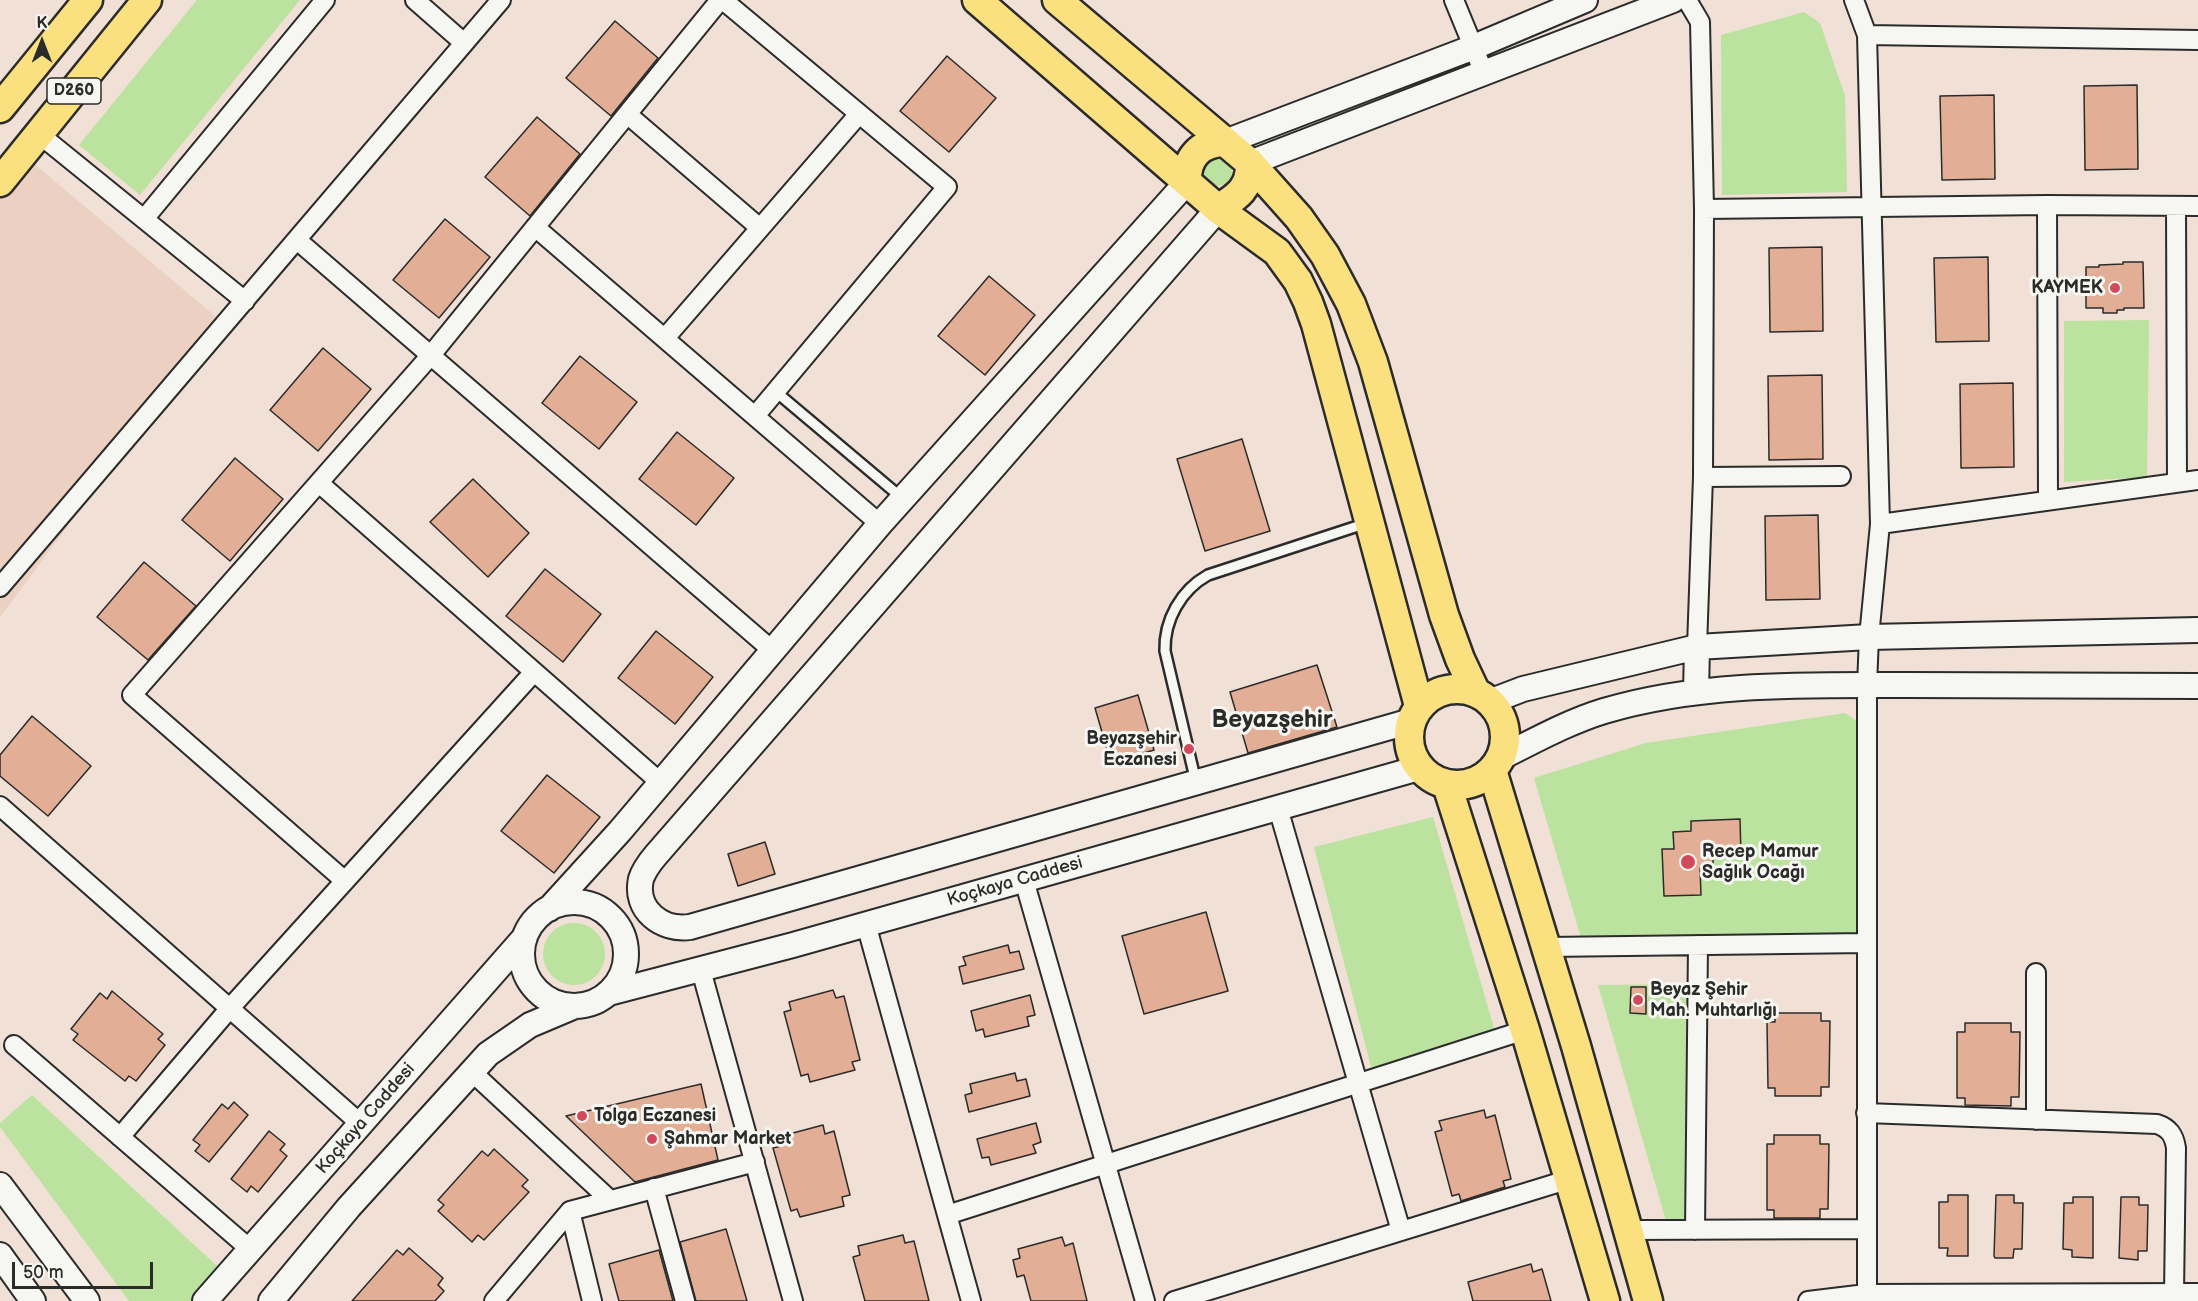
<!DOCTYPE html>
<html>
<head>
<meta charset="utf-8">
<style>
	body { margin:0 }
	#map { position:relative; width:2198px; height:1301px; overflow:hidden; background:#f0e0d6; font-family:"Balsamiq Sans",sans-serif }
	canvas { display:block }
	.north { position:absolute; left:12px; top:12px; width:60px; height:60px; -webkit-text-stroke:4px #f6f6f2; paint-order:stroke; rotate:0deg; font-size:16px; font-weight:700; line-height:24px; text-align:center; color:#2b2b2b }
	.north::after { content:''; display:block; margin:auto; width:21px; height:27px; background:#2b2b2b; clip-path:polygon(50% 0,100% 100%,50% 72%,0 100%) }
	.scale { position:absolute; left:12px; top:1262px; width:141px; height:27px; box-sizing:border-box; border:3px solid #2b2b2b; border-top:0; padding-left:8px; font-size:18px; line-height:21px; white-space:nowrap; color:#2b2b2b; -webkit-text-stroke:4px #f6f6f2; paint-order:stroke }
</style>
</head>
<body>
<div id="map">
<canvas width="2198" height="1301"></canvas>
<div class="north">K</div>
<div class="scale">50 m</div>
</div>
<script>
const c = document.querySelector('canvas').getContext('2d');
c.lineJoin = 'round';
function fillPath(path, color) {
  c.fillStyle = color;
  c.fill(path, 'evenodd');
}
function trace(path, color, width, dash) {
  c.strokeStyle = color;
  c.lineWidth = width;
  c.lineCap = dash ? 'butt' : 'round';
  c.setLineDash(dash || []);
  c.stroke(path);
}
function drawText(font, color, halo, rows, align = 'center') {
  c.font = font + ' "Balsamiq Sans",sans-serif';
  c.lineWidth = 6;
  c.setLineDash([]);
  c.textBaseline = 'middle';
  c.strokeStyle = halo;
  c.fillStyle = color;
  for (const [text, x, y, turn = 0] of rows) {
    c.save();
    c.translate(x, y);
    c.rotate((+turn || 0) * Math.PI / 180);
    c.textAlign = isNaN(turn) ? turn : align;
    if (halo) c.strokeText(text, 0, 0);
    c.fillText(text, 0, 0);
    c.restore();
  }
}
fillPath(new Path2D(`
	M13,146L221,321L0,617V161Z`), '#ecd1c3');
fillPath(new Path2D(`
	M197,0H300L140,195L79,145Z
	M1804,12L1820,23L1845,96L1847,192L1722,195L1721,35Z
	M1202 171a15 15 0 1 1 30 0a15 15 0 1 1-30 0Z
	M2149,320L2147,477L2064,482V321Z
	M1845,713L1861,724L1859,952L1586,955L1534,778L1646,743Z
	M1433,817L1500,1049L1376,1086L1314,847Z
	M543 954a31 31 0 1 1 62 0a31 31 0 1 1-62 0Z
	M1702,984L1700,1236L1670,1235L1598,985Z
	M32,1095L230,1278L210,1301H129L0,1127V1123Z`), '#bbe29e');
const building = new Path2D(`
	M615,21L658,58L611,116L566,78Z
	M947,56L996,98L949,152L900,111Z
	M2137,85L2138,169L2085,170L2084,86Z
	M1994,95L1995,179L1942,180L1940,96Z
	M537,117L580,154L530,216L485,177Z
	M445,219L490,257L439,318L393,280Z
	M1822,247L1823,331L1770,332L1769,248Z
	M1988,257L1989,341L1936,342L1934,258Z
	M2123,262H2143L2144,308H2124V310H2117V313H2103V308H2086V267H2099V265L2123,264Z
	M989,276L1035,315L985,375L938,336Z
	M323,348L371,389L318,451L270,410Z
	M580,356L637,402L599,449L542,403Z
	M1822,375L1823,459L1769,460L1768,376Z
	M2013,383L2014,467L1961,468L1960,384Z
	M677,432L734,478L696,525L639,479Z
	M1242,439L1270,531L1205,551L1177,459Z
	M235,458L283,499L230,561L182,520Z
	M473,479L529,533L488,577L430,522Z
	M1818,515L1820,599L1766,600L1765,516Z
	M144,562L196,606L148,660L97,617Z
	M545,569L601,614L563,662L506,616Z
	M656,631L713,677L675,724L618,678Z
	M1317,665L1337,727L1248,753L1230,692Z
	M1138,695L1154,750L1111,763L1095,708Z
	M32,716L91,766L48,816L0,776V755Z
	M547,775L600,817L554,873L501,831Z
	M1740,819L1741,856H1713V867L1700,868L1701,895L1664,896L1662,849H1674L1673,832L1691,831V821Z
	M765,842L775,874L738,886L728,854Z
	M1206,912L1228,991L1144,1014L1122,936Z
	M1008,945L1010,953L1019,951L1024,969L963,984L959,967L966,965L963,957Z
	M1631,987H1646V1014L1630,1013Z
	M833,990L836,998L844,996L860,1060L852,1062L855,1070L810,1082L808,1074L801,1076L784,1012L791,1010L789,1002Z
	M112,991L163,1034L158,1039L165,1045L136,1081L129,1076L125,1081L73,1040L78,1034L71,1029L100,993L107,999Z
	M1030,995L1035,1015L1027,1017L1029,1026L985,1037L983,1029L976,1031L971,1011Z
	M1775,1013H1821V1021H1830L1829,1087H1821V1096H1775V1088H1768L1767,1022H1775Z
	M1965,1023H2011V1032H2020L2019,1097H2011V1106L1965,1105V1098H1957V1032H1965Z
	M1015,1073L1017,1081L1026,1079L1030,1096L969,1112L965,1095L972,1093L970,1084Z
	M701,1084L718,1160L635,1182L566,1116Z
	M234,1102L248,1115L209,1162L195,1151L200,1145L193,1140L222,1104L228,1109Z
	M1484,1110L1486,1118L1495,1115L1511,1179L1503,1181L1505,1187L1461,1201L1459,1194L1452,1196L1435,1132L1442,1130L1439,1121Z
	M1036,1123L1041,1142L1033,1145L1036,1153L991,1165L989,1157L982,1158L977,1139Z
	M823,1125L825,1134L834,1131L850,1195L842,1197L844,1206L800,1217L797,1209L791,1211L773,1148L781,1146L778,1137Z
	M269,1131L285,1144L280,1150L287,1156L258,1192L251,1186L247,1192L231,1179Z
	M1774,1135H1820V1144H1829L1828,1209H1820V1218H1774V1210H1767V1144H1774Z
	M494,1149L528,1180L522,1186L529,1192L484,1240L478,1235L472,1242L438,1211L444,1205L438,1200L482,1151L488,1156Z
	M1948,1195H1968V1256H1947L1948,1248H1939V1202H1948Z
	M1996,1195H2014V1203H2023L2022,1249H2014L2013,1258H1995L1994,1256Z
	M2073,1197H2093V1258L2072,1257V1250L2063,1249L2064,1203H2073Z
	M2121,1197H2139V1205H2148L2147,1251H2138V1260L2119,1258Z
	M726,1229L747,1301H696L680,1242Z
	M903,1235L905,1243L914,1241L929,1301H865L853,1257L860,1255L858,1246Z
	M1062,1237L1065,1246L1073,1243L1087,1301H1031L1024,1275L1017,1277L1013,1260L1020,1258L1018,1249Z
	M409,1248L443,1278L438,1285L444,1291L435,1301H352L397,1250L403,1255Z
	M659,1250L673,1301H619L609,1264Z
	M1531,1264L1533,1272L1542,1269L1551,1301H1473L1468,1282Z`);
fillPath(building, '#e2ae96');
trace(building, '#2b2b2b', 1.5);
const service = new Path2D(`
	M775,391L902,498
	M1196,782L1165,651C1164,620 1181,590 1208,575L1367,523`);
const minor = new Path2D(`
	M415,0L464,43
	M723,0L947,187L755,416
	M1454,0L1484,73
	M1687,0L1700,22L1704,209L1703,477L1697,647
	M1854,0L1867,35L1880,524L1869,637L1867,685V1301
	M1867,35L2198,40
	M627,114L760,228
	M39,134L245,301
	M2047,205L2048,500
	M2176,206L2177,482
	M1704,209L2047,205L2198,206
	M144,219L325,0
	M535,227L880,524
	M297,240L773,651
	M665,338L859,114
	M1703,477L1841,476
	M319,483L661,783
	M1880,524L2198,480
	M0,587L501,0
	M0,806L362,1125
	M1278,808L1401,1231
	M1024,880L1145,1301
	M345,881L132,695L431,355L720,0
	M866,924L971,1301
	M1547,947L1867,943
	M701,970L793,1301
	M2036,973V1120
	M14,1045L251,1250
	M472,1072L610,1200
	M1866,1113L2157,1124C2169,1128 2174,1135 2176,1148L2174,1293
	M120,1137L230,1008L534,672
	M654,1188L685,1301
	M947,1215L1525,1030
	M1628,1230L1866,1229
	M1695,1230L1698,945
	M494,1301L570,1211
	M592,1301L570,1211L755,1162
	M1174,1301L1570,1179
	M1808,1301L1866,1294L2198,1293`);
const secondary = new Path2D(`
	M1225,142L1474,47L1585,0
	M1250,163L1673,0
	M1218,209L656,855C650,862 644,870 641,879C634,910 662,931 690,927L1411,721
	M1696,692L1697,647
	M1489,702L1523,689L1697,647L1869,637L2198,630
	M1500,758C1534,741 1568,722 1604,711C1701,682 1807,685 1907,685C2004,686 2101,686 2198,686
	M522 954a52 52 0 1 1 104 0a52 52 0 1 1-104 0Z
	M549,909L620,831L880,524L1187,182
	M609,993L793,945L1419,768
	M0,1185L87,1301
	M0,1255L33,1301
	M205,1301L525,937
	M271,1301L349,1207L488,1054L530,1025L575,1006`);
const trunk = new Path2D(`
	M977,0L1187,182
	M1057,0L1250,163L1299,218L1325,255L1351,304L1373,362L1444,615L1460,659L1476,693
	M0,108L88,0
	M1225,142C1200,142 1186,158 1187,182L1218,209L1277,252L1298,281L1308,302L1316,324L1419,706
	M0,182L147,0
	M1218,209C1237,197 1251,188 1250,163
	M1409 737a48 48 0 1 1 96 0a48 48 0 1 1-96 0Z
	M1492,770L1576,1046L1648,1301
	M1447,785L1525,1030L1605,1301`);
trace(service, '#2b2b2b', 14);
trace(minor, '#2b2b2b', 22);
trace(secondary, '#2b2b2b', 28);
trace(trunk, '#2b2b2b', 33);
trace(service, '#f6f6f2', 9);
trace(minor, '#f6f6f2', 18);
trace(secondary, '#f6f6f2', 24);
trace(trunk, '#fbe080', 28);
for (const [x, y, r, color] of [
	[2115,288,6,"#d1495b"],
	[1189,749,6,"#d1495b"],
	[1688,862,8,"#d1495b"],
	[1638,1000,6,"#d1495b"],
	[582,1116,6,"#d1495b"],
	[652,1139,6,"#d1495b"]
]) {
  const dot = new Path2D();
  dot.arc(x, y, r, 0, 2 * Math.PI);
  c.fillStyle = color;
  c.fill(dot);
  trace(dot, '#f6f6f2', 2);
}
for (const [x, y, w] of [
	[74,91,54]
]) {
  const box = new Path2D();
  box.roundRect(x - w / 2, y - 13, w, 26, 4.5);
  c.fillStyle = '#f6f6f2';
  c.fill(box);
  trace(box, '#2b2b2b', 1.5);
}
drawText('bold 16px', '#2b2b2b', null, [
	["D260",74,91]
]);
drawText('bold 18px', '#2b2b2b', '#f6f6f2', [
	["KAYMEK",2103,288,"right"],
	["Beyazşehir",1177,739,"right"],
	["Eczanesi",1177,760,"right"],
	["Recep Mamur",1702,852],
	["Sağlık Ocağı",1702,873],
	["Beyaz Şehir",1650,990],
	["Mah. Muhtarlığı",1650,1011],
	["Tolga Eczanesi",594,1116],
	["Şahmar Market",664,1139]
], 'left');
drawText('18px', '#2b2b2b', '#f6f6f2', [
	["Koçkaya Caddesi",1015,882,-16],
	["Koçkaya Caddesi",366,1119,-49]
]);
drawText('bold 24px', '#2b2b2b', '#f6f6f2', [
	["Beyazşehir",1272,721]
]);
</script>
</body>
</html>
